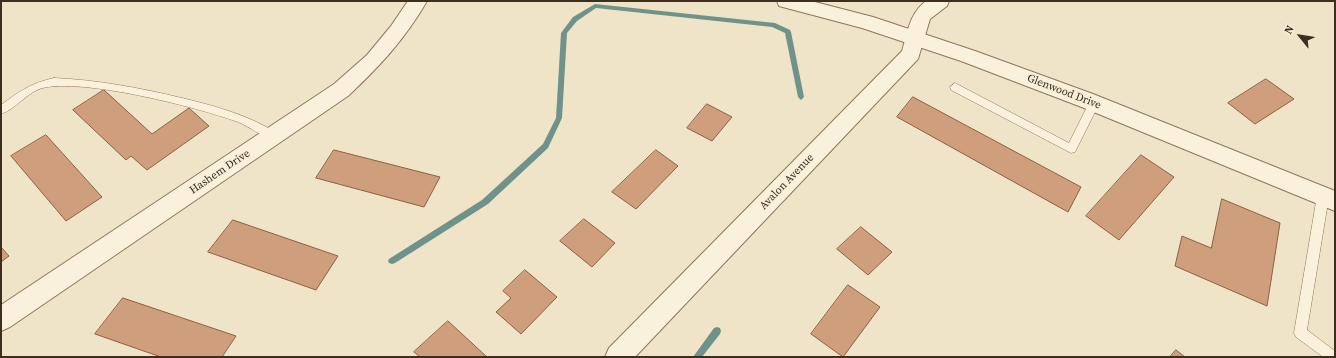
<!DOCTYPE html>
<html>
<head>
<meta charset="utf-8">
<style>
	body { margin:0 }
	#map { position:relative; width:1336px; height:358px; overflow:hidden; background:#f0e4c8; font-family:"Source Serif 4",serif }
	canvas { display:block }
	.frame { position:absolute; inset:0; border:2px solid #3d2e20; pointer-events:none }
	.north { position:absolute; left:1280px; top:16px; width:40px; height:40px; -webkit-text-stroke:3px #f7eed8; paint-order:stroke; rotate:300deg; font-size:11px; font-weight:700; line-height:16px; text-align:center; color:#3d2e20 }
	.north::after { content:''; display:block; margin:auto; width:14px; height:18px; background:#3d2e20; clip-path:polygon(50% 0,100% 100%,50% 72%,0 100%) }
</style>
</head>
<body>
<div id="map">
<canvas width="1336" height="358"></canvas>
<div class="frame"></div>
<div class="north">N</div>
</div>
<script>
const c = document.querySelector('canvas').getContext('2d');
c.lineJoin = 'round';
function fillPath(path, color) {
  c.fillStyle = color;
  c.fill(path, 'evenodd');
}
function trace(path, color, width, dash) {
  c.strokeStyle = color;
  c.lineWidth = width;
  c.lineCap = dash ? 'butt' : 'round';
  c.setLineDash(dash || []);
  c.stroke(path);
}
function drawText(font, color, halo, rows, align = 'center') {
  c.font = font + ' "Source Serif 4",serif';
  c.lineWidth = 3;
  c.setLineDash([]);
  c.textBaseline = 'middle';
  c.strokeStyle = halo;
  c.fillStyle = color;
  for (const [text, x, y, turn = 0] of rows) {
    c.save();
    c.translate(x, y);
    c.rotate((+turn || 0) * Math.PI / 180);
    c.textAlign = isNaN(turn) ? turn : align;
    if (halo) c.strokeText(text, 0, 0);
    c.fillText(text, 0, 0);
    c.restore();
  }
}
fillPath(new Path2D(`
	M595,4L775,23L790,30L791,32L804,97L801,100L798,97L785,33L772,27L596,8L577,21L567,33L562,118L548,148L488,204L395,263L392,264L389,263L388,261L389,259L482,200L543,144L556,118L561,33L573,17Z
	M717,327L720,328L721,331L720,334L702,357H693L714,328Z`), '#6f938a');
const building = new Path2D(`
	M1266,79L1294,99L1255,124L1228,103Z
	M104,90L152,134L189,108L209,126L147,170L131,156L126,160L73,110Z
	M913,97L1081,187L1068,212L897,117Z
	M707,104L732,117L712,141L687,128Z
	M46,135L102,197L66,221L11,156Z
	M334,150L440,177L424,207L316,178Z
	M656,150L678,166L636,209L612,192Z
	M1141,155L1174,177L1119,240L1086,216Z
	M1222,199L1280,223L1267,306L1175,266L1182,236L1211,248Z
	M584,219L615,243L592,267L560,241Z
	M233,220L338,256L316,290L208,252Z
	M861,227L892,252L868,275L837,249Z
	M1,247L9,256L1,262Z
	M525,270L557,297L521,334L496,312L511,298L503,291Z
	M848,285L880,307L843,357L811,334Z
	M123,298L236,336L222,357H161L95,334Z
	M448,321L487,357H420L414,352Z
	M1176,350L1185,357H1170Z`);
fillPath(building, '#cf9f7d');
trace(building, '#8d5f41', 1);
const service = new Path2D(`
	M54,78C98,80 140,88 182,98C215,106 248,115 277,133L278,136L277,139L273,140C261,136 250,127 238,122C197,107 83,78 42,88C26,93 16,109 1,114V105C20,91 31,83 54,78Z
	M955,83L1069,143L1090,101L1094,100L1099,104L1075,152L1071,153L951,90L950,87Z
	M1323,191L1327,193L1329,196L1307,330L1335,351V357H1323L1296,337L1294,333L1317,196L1319,193Z`);
const minor = new Path2D(`
	M408,1H427C405,39 380,66 348,96L10,327L1,331V305L334,84L367,55L391,26Z
	M926,1H949L947,6L930,19L918,59L635,357H605L609,348L902,51C908,32 909,14 926,1Z`);
const tertiary = new Path2D(`
	M777,1H811L873,17L975,51L1093,94L1335,191V211L1079,106L961,61L862,28L779,6Z`);
trace(service, '#8d765c', 1);
trace(minor, '#8d765c', 2);
trace(tertiary, '#8d765c', 2);
fillPath(service, '#faf1dc');
fillPath(minor, '#faf1dc');
fillPath(tertiary, '#faf1dc');
drawText('11px', '#3d2e20', '#f7eed8', [
	["Glenwood Drive",1064,92,21],
	["Hashem Drive",220,172,-34],
	["Avalon Avenue",787,182,-46]
]);
</script>
</body>
</html>
